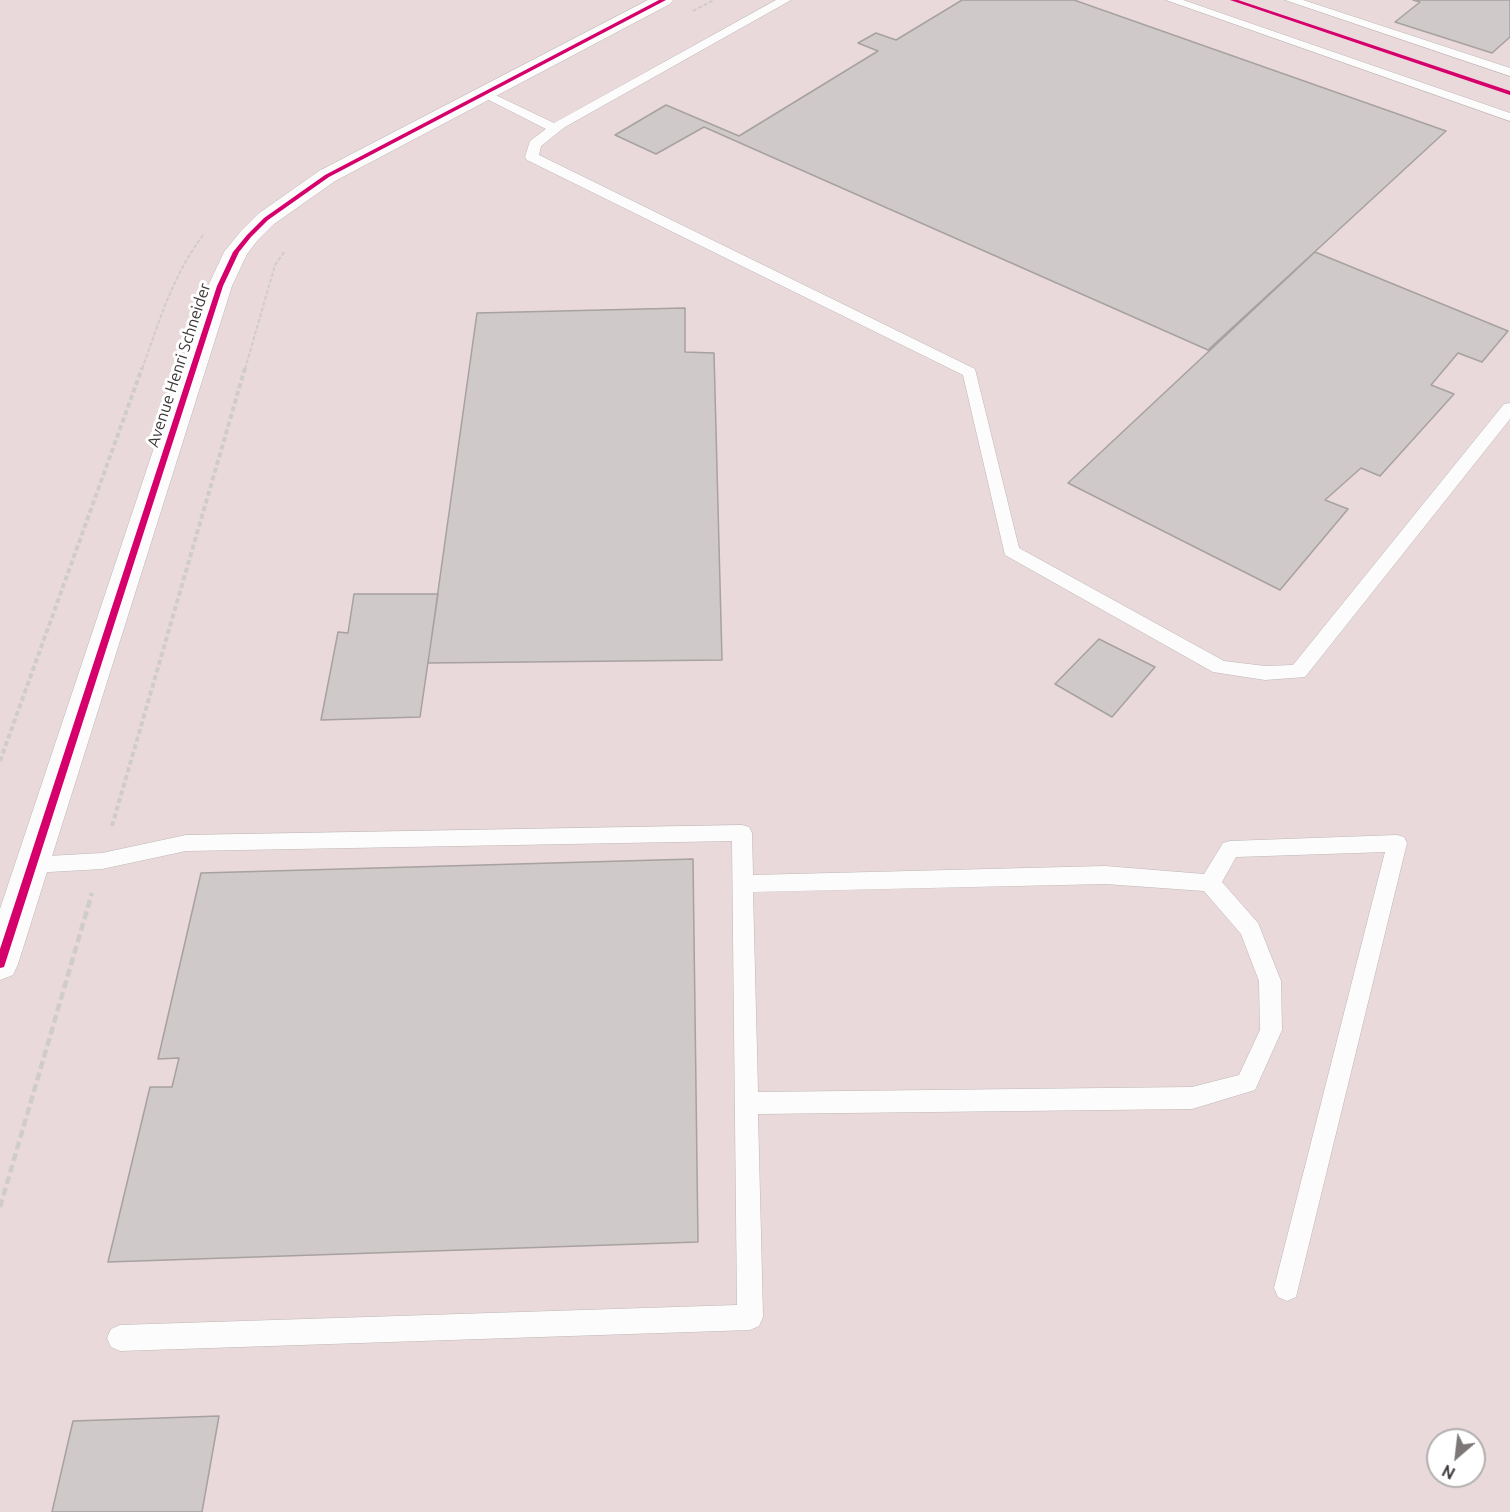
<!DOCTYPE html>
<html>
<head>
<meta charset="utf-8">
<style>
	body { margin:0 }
	#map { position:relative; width:1510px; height:1512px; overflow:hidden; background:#f2eaea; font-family:Ubuntu,sans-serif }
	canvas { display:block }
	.north { position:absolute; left:1426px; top:1428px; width:60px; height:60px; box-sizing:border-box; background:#fff; border:2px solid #b2b0b0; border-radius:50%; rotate:208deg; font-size:16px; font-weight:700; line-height:24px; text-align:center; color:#3f3939 }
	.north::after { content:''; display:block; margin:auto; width:21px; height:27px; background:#7e7777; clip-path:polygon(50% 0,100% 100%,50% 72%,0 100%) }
</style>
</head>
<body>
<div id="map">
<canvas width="1510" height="1512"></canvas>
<div class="north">N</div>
</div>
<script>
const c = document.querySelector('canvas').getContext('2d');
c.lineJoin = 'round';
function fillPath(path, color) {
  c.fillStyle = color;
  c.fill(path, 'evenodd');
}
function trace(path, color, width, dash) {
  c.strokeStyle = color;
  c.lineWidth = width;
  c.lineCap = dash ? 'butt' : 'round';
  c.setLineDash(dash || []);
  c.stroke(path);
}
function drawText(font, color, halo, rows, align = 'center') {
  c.font = font + ' Ubuntu,sans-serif';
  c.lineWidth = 6;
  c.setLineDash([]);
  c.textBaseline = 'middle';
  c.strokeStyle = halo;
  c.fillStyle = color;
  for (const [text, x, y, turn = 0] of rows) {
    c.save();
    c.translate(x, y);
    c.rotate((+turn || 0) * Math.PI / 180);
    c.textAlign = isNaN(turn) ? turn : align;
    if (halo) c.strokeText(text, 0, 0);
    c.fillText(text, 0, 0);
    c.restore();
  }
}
fillPath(new Path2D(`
	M0,0H1510V1512H0ZM1438,1440H1474V1476H1438Z`), '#ead9da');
const building = new Path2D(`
	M962,0H1074L1446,131L1208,350L704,127L656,154L615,135L666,105L739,136L878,51L858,43L876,33L896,40Z
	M1413,0H1510V37L1492,53L1395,22L1420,2Z
	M1315,252L1508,331L1482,362L1458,353L1431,385L1454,394L1380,476L1361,468L1325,500L1348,509L1280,590L1068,483Z
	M685,308V352L714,353L722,660L428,663L477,313Z
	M354,594H438L420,717L321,720L338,632L348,633Z
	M1099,639L1155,667L1112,717L1055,684Z
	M693,859L698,1242L108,1262L150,1087H172L179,1058L158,1059L201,873Z
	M219,1416L202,1512H52L73,1421Z`);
fillPath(building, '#cfc9c9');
trace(building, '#a7a1a1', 1.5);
const service = new Path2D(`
	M776,0H791L565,127L541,146L539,155L975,369L1019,548L1224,661L1265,666L1293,665L1504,404L1510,403V419L1305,677L1265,680L1213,672L1005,555L963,375L527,160L525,157L530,141L546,129L477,94L479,91H487L554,123Z
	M1166,0H1183L1510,113V121Z
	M1285,0H1303L1510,68V76Z
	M742,825L749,827L752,833L753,875L1105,866L1204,874L1223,843L1230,841L1397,835L1404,837L1407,843L1296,1297L1287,1301L1278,1297L1274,1288L1385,852L1236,857L1222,882L1258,923L1281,981L1282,1030L1255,1090L1192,1109L758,1114L763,1317L759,1326L750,1330L120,1351L111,1347L107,1338L111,1329L120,1325L737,1305L732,841L186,851L102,869L31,873L24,871L21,865L24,859L31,857L102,853L186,835ZM1105,884L1204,891L1241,934L1259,981L1260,1030L1239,1075L1192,1087L758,1092L753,892Z`);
const minor = new Path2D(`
	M648,0H673L670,4L335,181L274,224L257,241L247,254L232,286L18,964L13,975L0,980V909L208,286L224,252L241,231L258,214L319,171Z`);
trace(service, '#beb8b8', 1);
trace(minor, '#beb8b8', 1);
trace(new Path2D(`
	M693,11L714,0
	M142,369C159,322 173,274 204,234
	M245,369L275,265L285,251`), '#d0cccc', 2, [4, 2]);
trace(new Path2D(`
	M0,761L142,368
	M112,826L245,368`), '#d0cccc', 4, [5, 3]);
trace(new Path2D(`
	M0,1207L92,893`), '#d0cccc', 4.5, [8, 4]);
fillPath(service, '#fdfcfc');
fillPath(minor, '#fdfcfc');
fillPath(new Path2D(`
	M659,0H666L329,177L268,220L251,237L239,252L223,286L5,964L4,967L0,968V949L217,286L233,252L247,235L264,218L325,175Z
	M1230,0H1238L1510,91V95Z`), '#d6006c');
drawText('16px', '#3f3939', '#fff', [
	["Avenue Henri Schneider",179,365,-72]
]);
</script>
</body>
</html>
